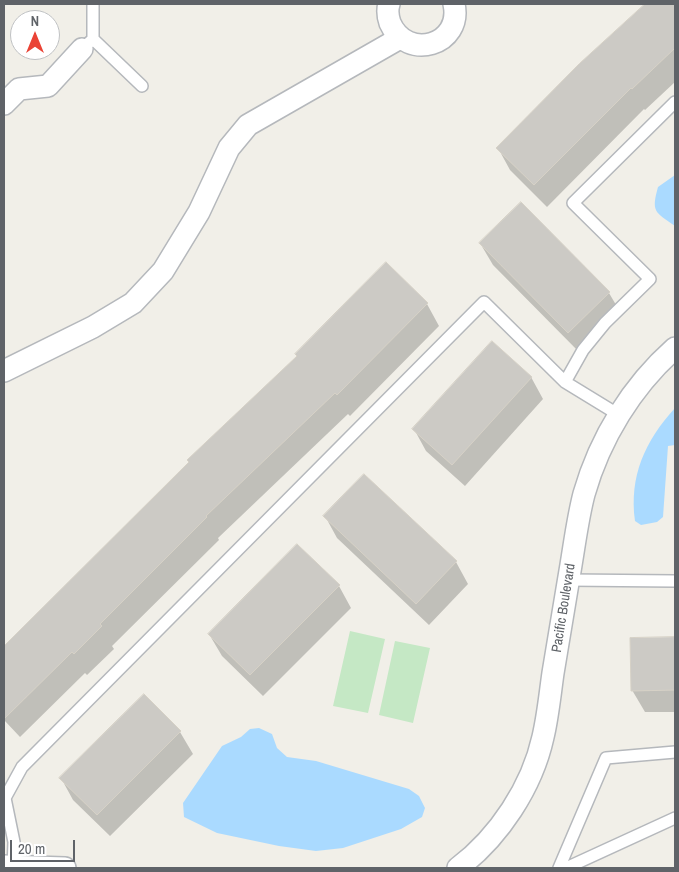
<!DOCTYPE html>
<html>
<head>
<meta charset="utf-8">
<style>
	body { margin:0 }
	#map { position:relative; width:679px; height:872px; overflow:hidden; background:#f1efe8; font-family:"Archivo Narrow",sans-serif }
	canvas { display:block }
	.frame { position:absolute; inset:0; border:5px solid #5f6368; pointer-events:none }
	.north { position:absolute; left:10px; top:10px; width:50px; height:50px; box-sizing:border-box; background:#fff; border:1px solid #bfc1c3; border-radius:50%; rotate:0deg; font-size:14px; font-weight:700; line-height:20px; text-align:center; color:#5f6368 }
	.north::after { content:''; display:block; margin:auto; width:18px; height:22px; background:#ea4335; clip-path:polygon(50% 0,100% 100%,50% 72%,0 100%) }
	.scale { position:absolute; left:10px; top:840px; width:65px; height:22px; box-sizing:border-box; border:2px solid #5f6368; border-top:0; padding-left:6px; font-size:15px; line-height:18px; white-space:nowrap; color:#5f6368; -webkit-text-stroke:4px #fff; paint-order:stroke }
</style>
</head>
<body>
<div id="map">
<canvas width="679" height="872"></canvas>
<div class="frame"></div>
<div class="north">N</div>
<div class="scale">20 m</div>
</div>
<script>
const c = document.querySelector('canvas').getContext('2d');
c.lineJoin = 'round';
function fillPath(path, color) {
  c.fillStyle = color;
  c.fill(path, 'evenodd');
}
function trace(path, color, width, dash) {
  c.strokeStyle = color;
  c.lineWidth = width;
  c.lineCap = dash ? 'butt' : 'round';
  c.setLineDash(dash || []);
  c.stroke(path);
}
function drawText(font, color, halo, rows, align = 'center') {
  c.font = font + ' "Archivo Narrow",sans-serif';
  c.lineWidth = 4;
  c.setLineDash([]);
  c.textBaseline = 'middle';
  c.strokeStyle = halo;
  c.fillStyle = color;
  for (const [text, x, y, turn = 0] of rows) {
    c.save();
    c.translate(x, y);
    c.rotate((+turn || 0) * Math.PI / 180);
    c.textAlign = isNaN(turn) ? turn : align;
    if (halo) c.strokeText(text, 0, 0);
    c.fillText(text, 0, 0);
    c.restore();
  }
}
fillPath(new Path2D(`
	M350,631L385,639L368,713L333,706Z
	M395,641L430,648L413,723L379,715Z`), '#c5e8c5');
fillPath(new Path2D(`
	M675,175V226C655,212 651,212 658,187Z
	M675,408V445L668,446L663,517L657,522L641,525L635,521C629,476 645,441 675,408Z
	M259,728L272,734L277,748L287,757L316,761L409,789L419,796L425,808L422,817L401,829L343,848L316,851L279,846L217,833L184,817L183,803L222,746L241,737L250,729Z`), '#aadaff');
fillPath(new Path2D(`
	M646,4H675V82L645,110L644,109L547,207L510,170L498,148L580,65Z
	M521,204L609,293L622,315L581,354L493,265L480,243Z
	M427,304L439,326L350,416L348,414L218,538L219,540L112,646L114,649L87,675L85,673L20,737L4,720V647L190,463Z
	M531,377L543,399L465,486L426,451L414,429Z
	M325,516L456,562L468,584L429,625L337,538Z
	M339,586L351,608L263,696L222,656L209,634Z
	M675,638V712H645L632,690L631,639Z
	M180,732L193,754L110,836L73,800L61,778Z`), '#0003');
const building = new Path2D(`
	M645,4H675V48L632,89L631,88L534,185L496,148L579,64Z
	M521,202L610,292L568,333L479,243Z
	M386,262L428,303L337,395L335,393L206,516L207,517L100,624L102,626L74,654L72,652L4,719V646L189,462L187,460L297,356L295,354Z
	M492,341L532,377L452,465L412,429Z
	M364,474L457,561L416,604L323,516Z
	M297,544L340,585L250,675L208,634Z
	M675,637V690L631,691L630,638Z
	M144,694L181,731L97,815L59,778Z`);
fillPath(building, '#cccac5');
trace(building, '#d6d1c6', 1);
const lane = new Path2D(`
	M93,39V4
	M82,49L93,39L142,86
	M565,382L583,350L605,323L650,279L573,203L675,102
	M568,580L675,581
	M13,868L14,842L5,798L22,767L484,302L565,382L619,415
	M559,868L606,758L675,752
	M566,868L675,818`);
const street = new Path2D(`
	M389,4C387,10 388,17 390,23C407,62 463,45 454,4
	M4,104L19,89L48,86L82,49
	M4,371L93,327L133,303L163,271L199,212L229,148L248,125L400,38
	M4,866L65,868
	M458,868C499,837 532,787 543,737C548,716 550,694 553,673C559,637 565,601 571,565C575,541 578,517 584,494C600,438 632,386 675,348`);
trace(lane, '#b5b8bc', 14);
trace(street, '#b5b8bc', 24);
trace(lane, '#fff', 11);
trace(street, '#fff', 21);
drawText('14px', '#5f6368', '#fff', [
	["Pacific Boulevard",564,608,-81]
]);
</script>
</body>
</html>
